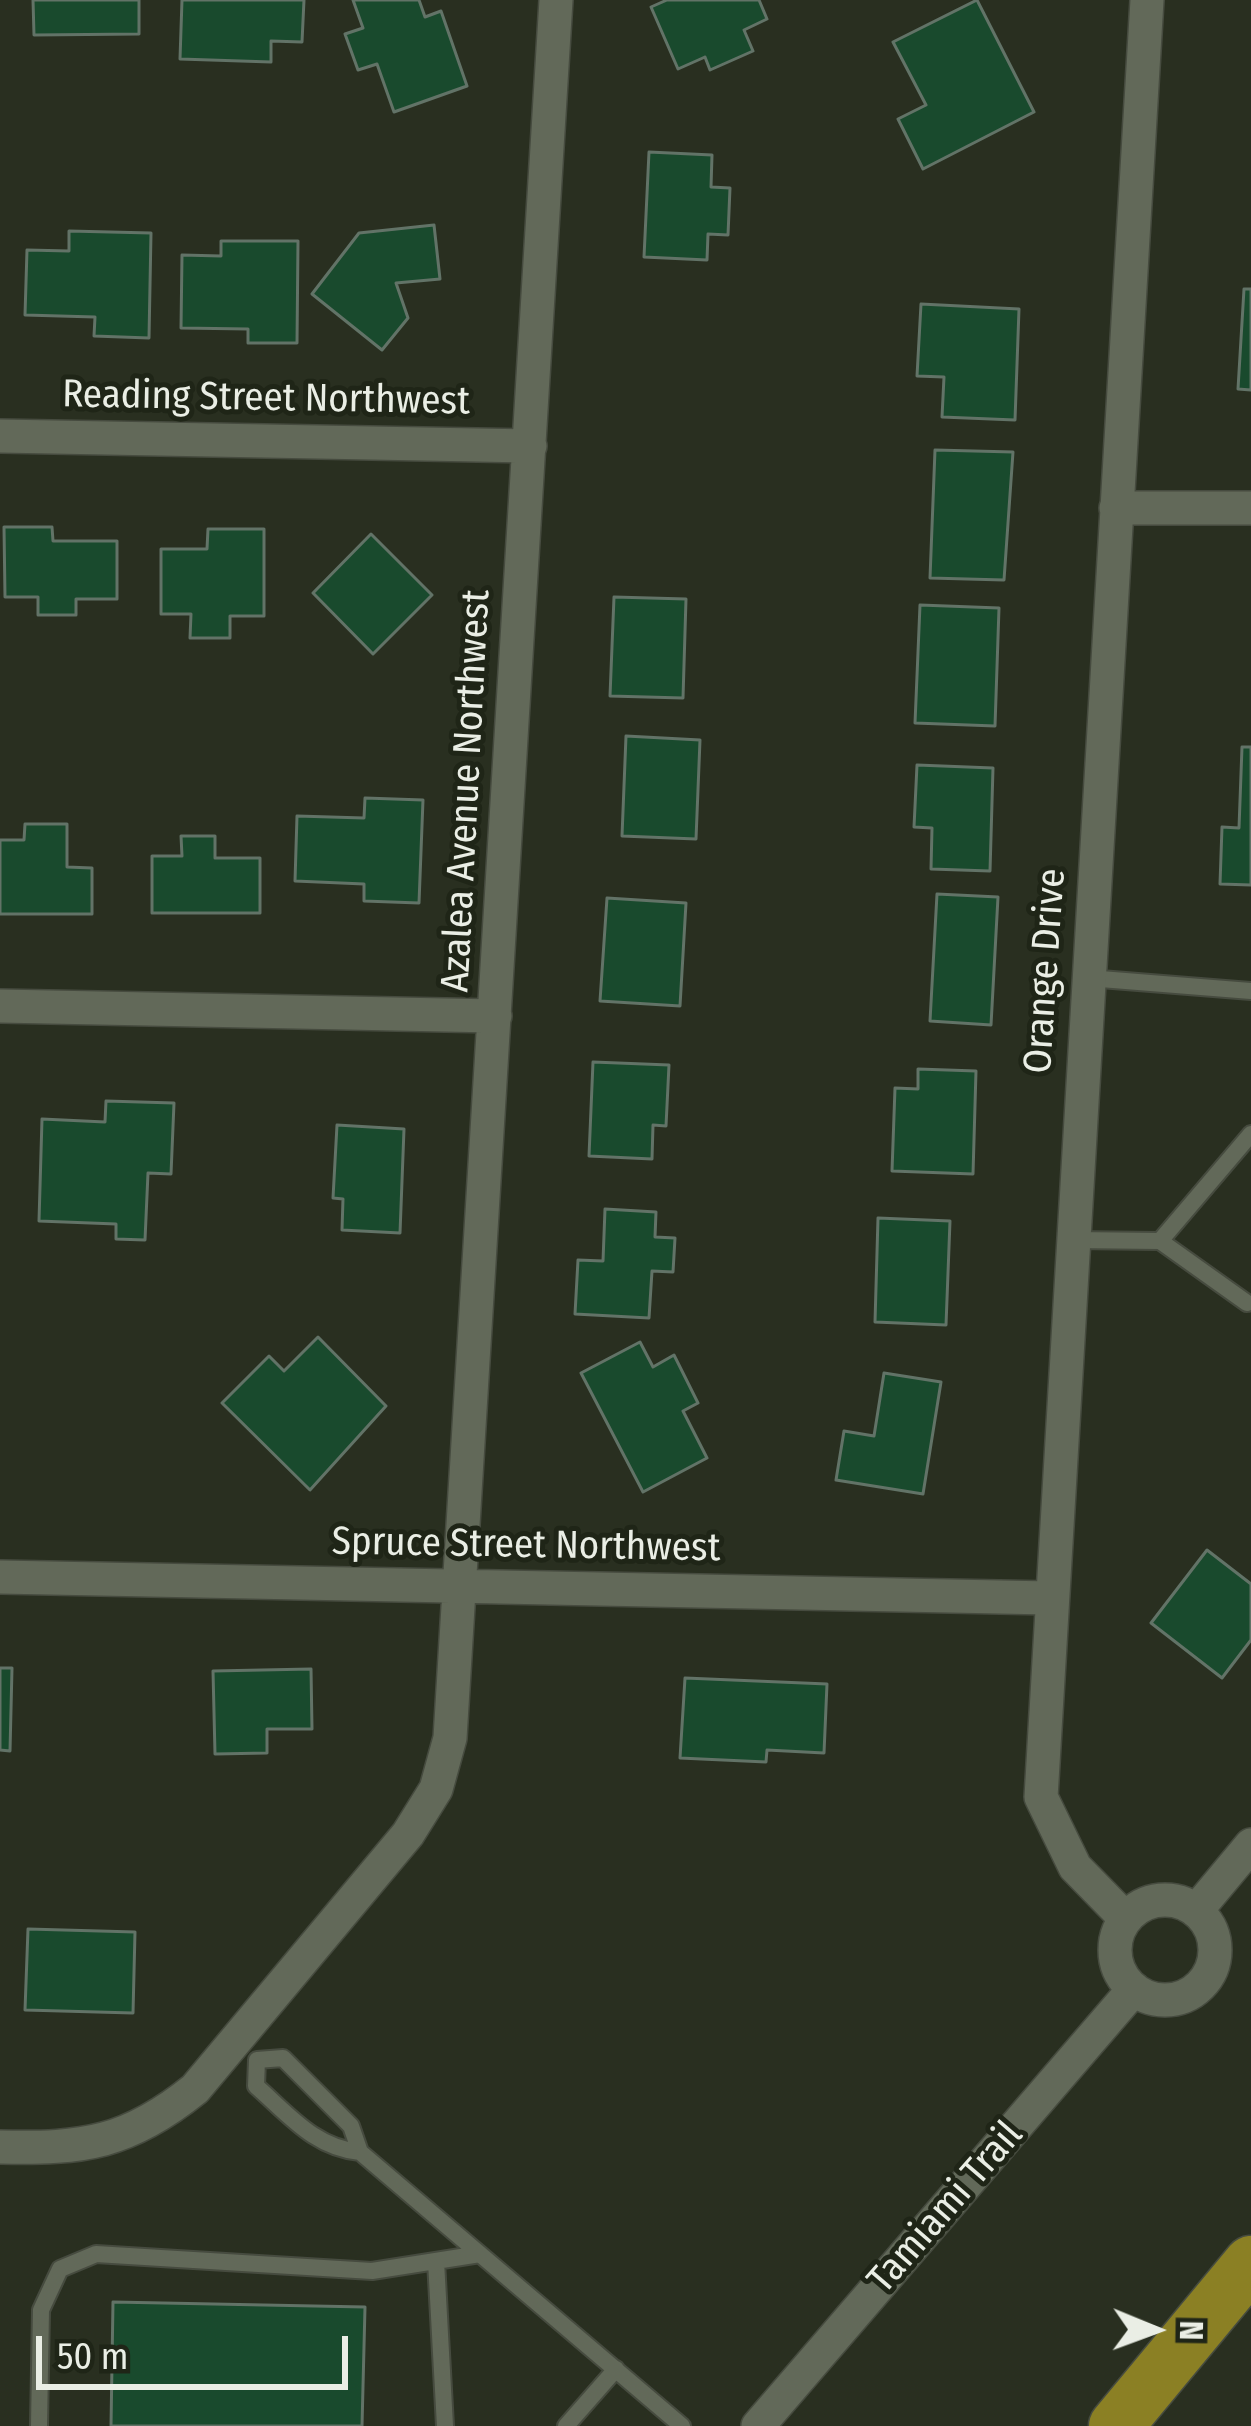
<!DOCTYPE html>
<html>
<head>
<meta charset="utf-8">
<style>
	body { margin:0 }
	#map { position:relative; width:1251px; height:2426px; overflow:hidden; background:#292f20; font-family:"Fira Sans Condensed",sans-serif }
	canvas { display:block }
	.north { position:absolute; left:1095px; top:2270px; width:120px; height:120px; -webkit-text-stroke:9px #1f2517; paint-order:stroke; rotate:91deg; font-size:33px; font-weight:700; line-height:48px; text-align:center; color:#eaeee5 }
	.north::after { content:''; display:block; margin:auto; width:42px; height:54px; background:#eaeee5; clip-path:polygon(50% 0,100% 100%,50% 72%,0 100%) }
	.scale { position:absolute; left:36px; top:2336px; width:312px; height:54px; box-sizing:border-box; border:6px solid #eaeee5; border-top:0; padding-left:15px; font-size:36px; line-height:42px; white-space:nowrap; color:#eaeee5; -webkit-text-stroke:9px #1f2517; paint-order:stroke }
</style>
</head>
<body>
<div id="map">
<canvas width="1251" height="2426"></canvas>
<div class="north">N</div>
<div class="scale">50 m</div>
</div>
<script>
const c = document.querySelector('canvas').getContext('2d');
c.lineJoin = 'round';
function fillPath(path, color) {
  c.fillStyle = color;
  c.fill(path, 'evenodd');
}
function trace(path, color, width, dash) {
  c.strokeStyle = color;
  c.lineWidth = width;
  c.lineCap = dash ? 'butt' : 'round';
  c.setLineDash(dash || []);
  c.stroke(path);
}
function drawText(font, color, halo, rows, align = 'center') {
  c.font = font + ' "Fira Sans Condensed",sans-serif';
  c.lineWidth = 10;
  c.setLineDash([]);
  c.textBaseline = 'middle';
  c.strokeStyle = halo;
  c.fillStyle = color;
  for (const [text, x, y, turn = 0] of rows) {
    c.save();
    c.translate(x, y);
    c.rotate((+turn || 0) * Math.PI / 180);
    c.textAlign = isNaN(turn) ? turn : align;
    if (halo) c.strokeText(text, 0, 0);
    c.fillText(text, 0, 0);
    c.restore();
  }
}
const building = new Path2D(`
	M33,0H139V34L34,35Z
	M182,0H304L302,42L271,41V62L180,59Z
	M353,0H419L425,17L441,11L467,86L394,112L377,64L358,70L345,34L363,28Z
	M667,0H759L767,19L744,30L753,51L710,70L705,57L678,69L651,7Z
	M977,0L1034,112L923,169L898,119L926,105L893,42Z
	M649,152L712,155L711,187L730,188L728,235L708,234L707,260L644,257Z
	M434,225L440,279L396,283L408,318L382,350L312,294L359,233Z
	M69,231L151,233L149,338L94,336L95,317L25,315L27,250L69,251Z
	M221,241H298L297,343H248V329L181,328L182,255L221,256Z
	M1244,289H1251V390L1238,389Z
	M921,304L1019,309L1015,420L942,417L944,377L917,376Z
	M935,450L1013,452L1004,580L930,578Z
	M4,527H52L53,541H117V599H76V615H38V597H5Z
	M208,529H264V616H230V638H190L191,614H161V549H207Z
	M371,534L432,595L373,654L313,593Z
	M614,597L686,599L683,698L610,696Z
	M920,605L999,608L995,726L915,723Z
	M626,736L700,740L696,839L622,836Z
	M1242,747H1251V885L1220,884L1222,827L1239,828Z
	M917,765L993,768L990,871L931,869L932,828L914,827Z
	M365,798L423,800L419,903L364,901V884L295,881L297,816L364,818Z
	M25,824H67V867L92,868V914H0V840H24Z
	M181,836H215V858H260V913H152V856H182Z
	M937,894L998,897L991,1025L930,1021Z
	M607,898L686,903L680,1006L600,1001Z
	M593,1062L669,1065L666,1126L653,1125L652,1159L589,1156Z
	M918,1069L976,1071L973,1174L892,1171L895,1088L918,1089Z
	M106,1101L174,1103L171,1174L148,1173L145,1240L116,1239V1224L39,1221L42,1119L105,1122Z
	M337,1125L404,1129L400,1233L342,1230L343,1199L333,1198Z
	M605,1209L656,1212L655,1237L675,1238L673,1272L652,1271L649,1318L575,1314L578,1260L603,1261Z
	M878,1218L950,1221L946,1325L875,1322Z
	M318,1337L386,1406L310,1490L222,1403L269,1356L284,1371Z
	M640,1342L653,1367L674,1355L698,1403L683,1411L707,1458L643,1492L581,1373Z
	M884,1373L941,1382L923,1494L836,1480L844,1431L874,1436Z
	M1207,1550L1251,1584V1640L1222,1678L1151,1623Z
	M0,1668H12L10,1751L0,1750Z
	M311,1669L312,1729H267V1753L215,1754L213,1671Z
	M685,1678L827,1684L824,1753L767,1750L766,1762L680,1758Z
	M28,1929L135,1932L133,2013L25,2010Z
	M113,2302L365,2307L362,2426H111Z`);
fillPath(building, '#194a2d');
trace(building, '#627367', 3);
const service = new Path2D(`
	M1088,978L1251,991
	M1072,1240L1160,1241L1251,1134
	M1160,1241L1247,1303
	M360,2152C315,2148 289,2115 256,2086L257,2060L283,2058L351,2126L360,2152L682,2426
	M436,2261L445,2426
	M39,2426L41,2310L60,2269L96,2254L372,2271L480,2254
	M566,2426L616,2369`);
const minor = new Path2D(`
	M0,436L530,446
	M1116,508H1251
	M0,1006L495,1016
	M0,1577L1050,1598
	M1115 1950a50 50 0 1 1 100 0a50 50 0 1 1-100 0Z
	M1196,1911L1251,1845
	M1125,1918L1075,1867L1041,1797L1147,0
	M0,2147C84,2149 128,2143 195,2089L408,1834L436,1789L450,1738L556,0
	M758,2426L1134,1989`);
const primary = new Path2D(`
	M1116,2426L1251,2263`);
trace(service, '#464b3f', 20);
trace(minor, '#464b3f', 36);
trace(primary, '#464b3f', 57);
trace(service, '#626959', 16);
trace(minor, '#626959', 33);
trace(primary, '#8b8024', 54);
drawText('39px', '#eaeee5', '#1f2517', [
	["Reading Street Northwest",266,399,1],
	["Azalea Avenue Northwest",467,791,-87],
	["Orange Drive",1046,971,-86],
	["Spruce Street Northwest",526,1546,1],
	["Tamiami Trail",946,2208,-49]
]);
</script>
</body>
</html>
